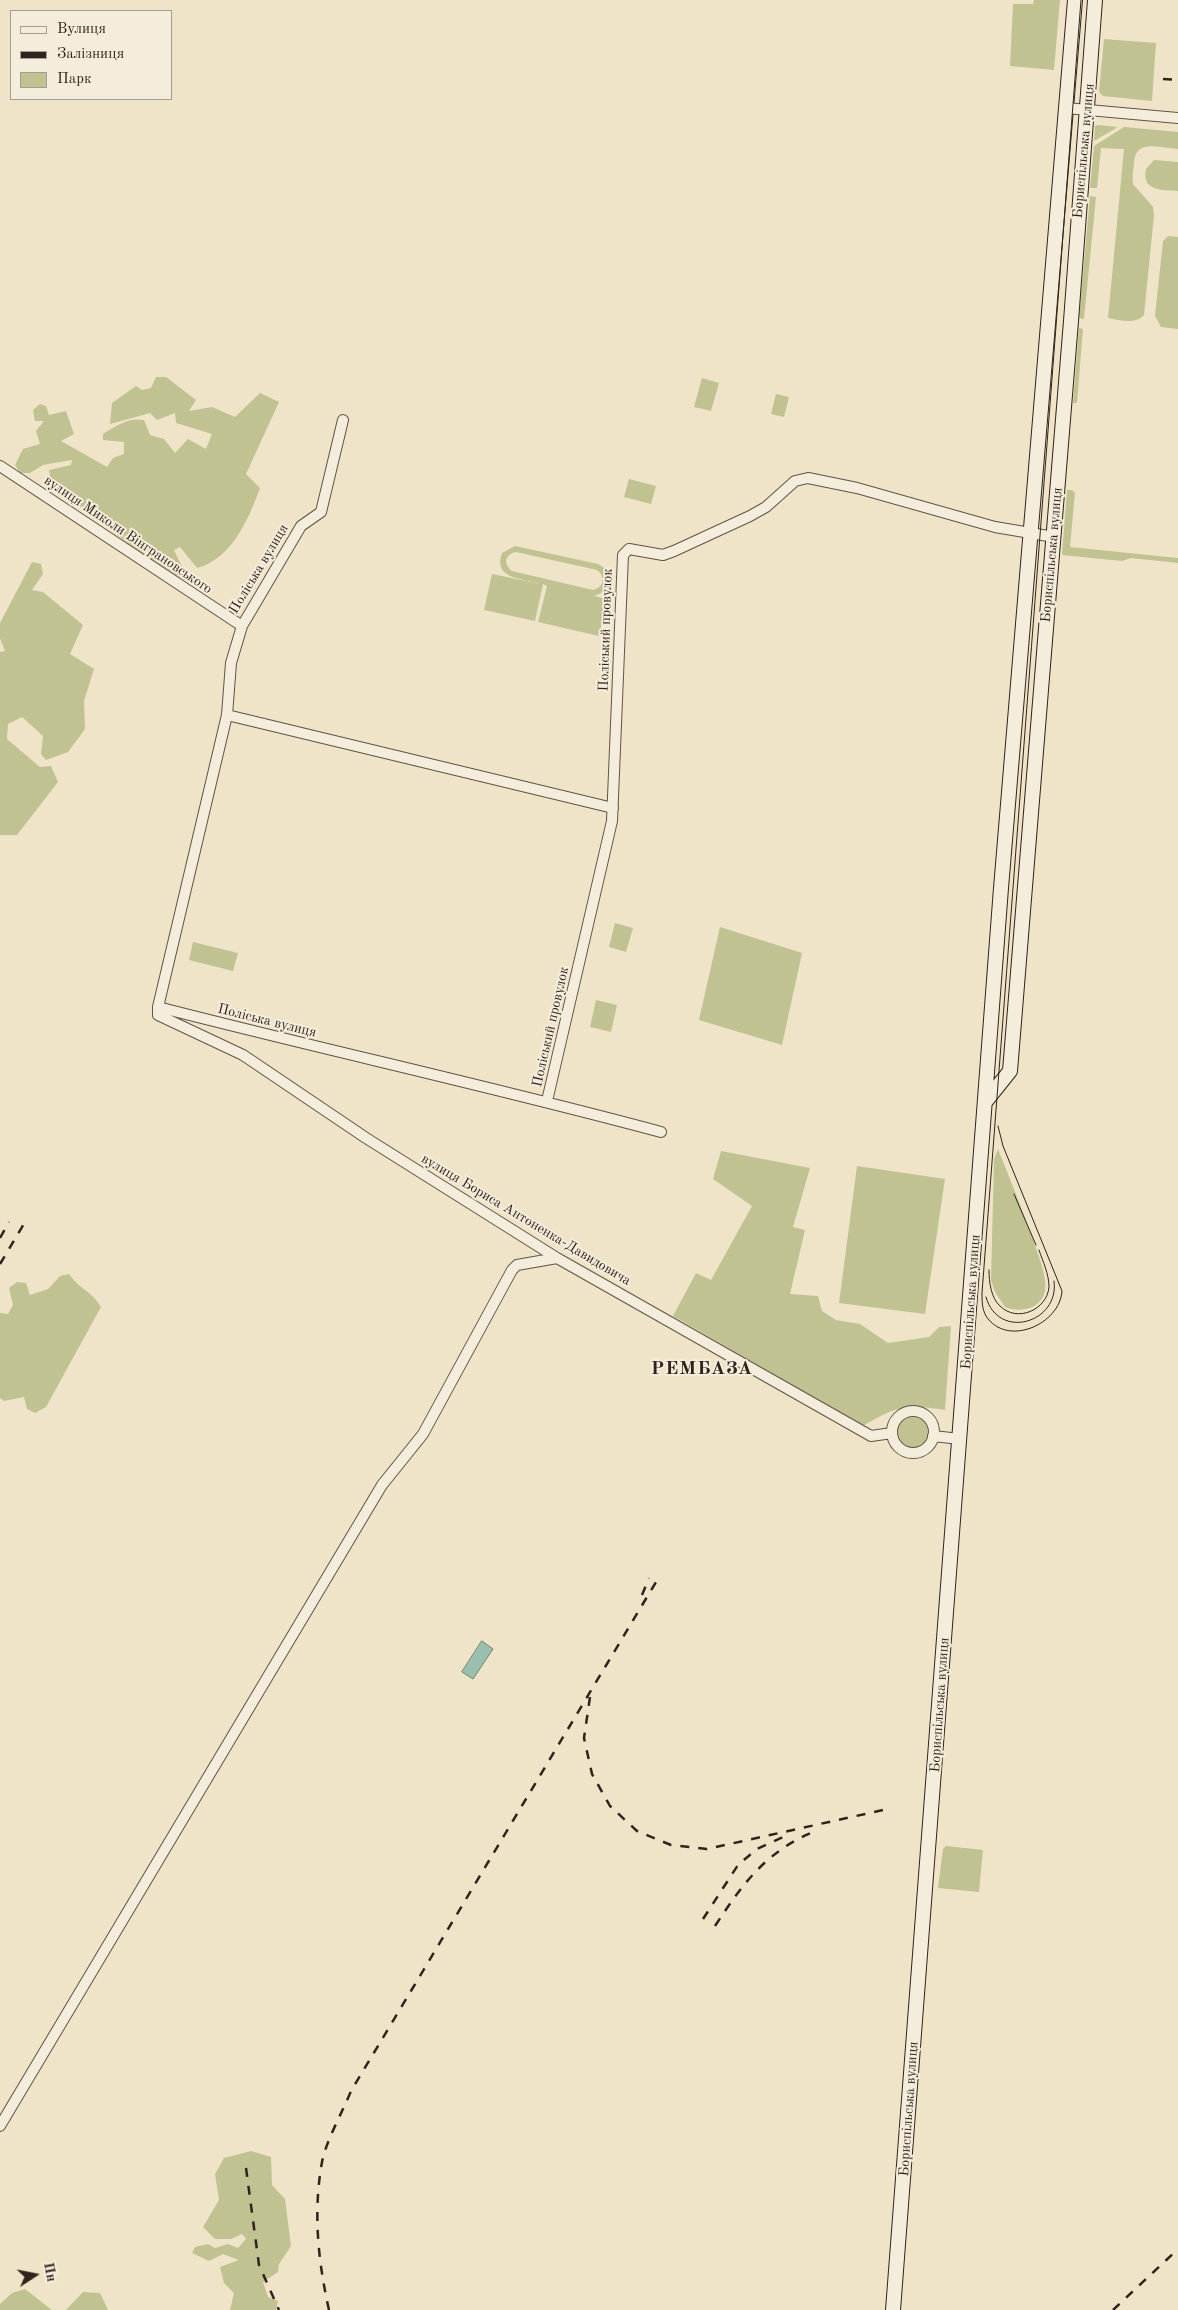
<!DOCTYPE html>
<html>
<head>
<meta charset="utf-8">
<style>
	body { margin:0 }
	#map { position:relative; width:1178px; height:2310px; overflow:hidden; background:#efe4c8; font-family:"Old Standard TT",serif }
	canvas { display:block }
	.legend { position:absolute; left:10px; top:10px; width:162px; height:90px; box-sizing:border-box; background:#f5eddb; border:1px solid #a69c8f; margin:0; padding:6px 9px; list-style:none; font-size:15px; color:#30231c }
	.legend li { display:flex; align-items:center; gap:10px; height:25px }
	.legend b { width:25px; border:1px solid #a69c8f }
	.north { position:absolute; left:10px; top:2250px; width:50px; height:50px; -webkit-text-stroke:4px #f5eddb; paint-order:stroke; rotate:79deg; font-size:14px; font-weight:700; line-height:20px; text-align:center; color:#30231c }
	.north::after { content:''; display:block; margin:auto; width:18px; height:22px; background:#30231c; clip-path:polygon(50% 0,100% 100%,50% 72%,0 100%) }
</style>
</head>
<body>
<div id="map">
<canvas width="1178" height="2310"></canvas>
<ul class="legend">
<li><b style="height:6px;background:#f5eddb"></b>Вулиця</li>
<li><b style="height:6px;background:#30231c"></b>Залізниця</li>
<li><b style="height:14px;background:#c1c291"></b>Парк</li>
</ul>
<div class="north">Пн</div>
</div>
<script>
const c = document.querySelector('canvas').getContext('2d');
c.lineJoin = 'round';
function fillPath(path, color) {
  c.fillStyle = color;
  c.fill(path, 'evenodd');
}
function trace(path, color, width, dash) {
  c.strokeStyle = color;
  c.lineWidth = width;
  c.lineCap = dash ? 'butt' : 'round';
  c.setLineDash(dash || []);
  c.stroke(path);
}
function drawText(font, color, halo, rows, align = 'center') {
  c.font = font + ' "Old Standard TT",serif';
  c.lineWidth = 4;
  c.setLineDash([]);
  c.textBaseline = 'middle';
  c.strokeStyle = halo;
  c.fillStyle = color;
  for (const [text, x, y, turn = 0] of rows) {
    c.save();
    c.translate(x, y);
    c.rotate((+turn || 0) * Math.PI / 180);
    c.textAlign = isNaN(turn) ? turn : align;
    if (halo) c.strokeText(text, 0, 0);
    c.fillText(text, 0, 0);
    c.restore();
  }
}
fillPath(new Path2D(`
	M1034,0H1060L1054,70L1010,66L1013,4H1033Z
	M1104,39L1156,43L1152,101L1103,96L1099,92Z
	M1098,125L1118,127L1094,141L1095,126Z
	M1124,127L1178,132V149C1159,148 1135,138 1134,164C1133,171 1132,178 1133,184L1153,207L1154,215L1144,315C1135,325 1120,320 1108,318L1124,149L1101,148L1097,188H1090L1094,146Z
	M1154,160L1178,162V191C1162,190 1141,191 1146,169Z
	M1090,196L1096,197L1084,319L1079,318Z
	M1168,236L1178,237V329L1161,327L1155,316L1163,241Z
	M1079,328L1083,329L1077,403H1073Z
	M156,377H166L196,400L189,411L212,407L235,417L260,393L279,402L246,474L260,488C249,518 232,559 197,568L180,547L174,550L186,575L176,580L52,485L49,470L71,465L72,460L43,465L30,473H20L15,465L23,449L40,444L36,431L44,421H35L33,410L40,404L46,406L49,415L66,411L74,434L61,441L107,467L113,458L124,454V442L103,440V434C115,426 129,417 144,420L150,435L164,439L175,453L188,439L206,449L212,434L176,423L175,413L157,420L150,413L110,424L112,403L136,386L142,390L151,388Z
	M702,378L719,383L711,411L694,407Z
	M776,394L789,397L784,417L771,414Z
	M629,479L656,486L651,504L624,497Z
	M1067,490H1072L1075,493L1070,547L1178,558V563L1131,558L1122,561L1062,555Z
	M515,546L598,564C615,572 611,592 594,596L607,599L599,636L538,622L547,586L543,584L535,621L484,610L492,574L540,584C524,579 492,579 502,553ZM516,552L597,570C606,577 604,587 593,590L512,571C503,564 505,554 516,552Z
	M32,562L41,564L43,574L32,590L43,592L83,625L70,654L94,669L84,701L85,729L68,752L46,760L41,754L43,736L22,717L8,724L7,739L40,767L51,766L58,782L17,835H0V652L5,651L0,638V623Z
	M615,923L633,928L626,952L609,947Z
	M720,927L802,953L782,1045L699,1020Z
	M193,942L238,953L233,971L189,960Z
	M596,1000L617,1005L611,1032L590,1027Z
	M998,1149C1010,1179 1022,1209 1033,1239C1037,1252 1043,1266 1045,1280C1049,1305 1026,1315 1005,1307L995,1292L991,1280L994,1159Z
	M721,1151L810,1168L793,1227L805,1230L790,1294L818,1296L822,1311L836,1320L860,1324L888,1343L929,1337L939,1327L951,1326L945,1410C907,1404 896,1406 863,1426L673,1316L696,1273L711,1280L752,1206L713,1179Z
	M857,1166L945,1179L925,1314L839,1303Z
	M69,1274C80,1290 92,1291 101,1307L46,1407L35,1413L27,1409L24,1397L4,1401L0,1398V1313L8,1314L13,1305L9,1288L17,1282L26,1283L30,1295L48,1289L60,1276Z
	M898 1432a15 15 0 1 1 30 0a15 15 0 1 1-30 0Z
	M946,1846L983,1850L979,1892L938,1888L943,1849Z
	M251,2151L271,2157L272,2185L285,2199L291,2246L279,2264L278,2272L263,2282L268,2297L278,2301L276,2310H230L234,2293L224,2283L220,2267L239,2260L223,2254L209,2261L192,2253L195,2247L208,2244L215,2248L228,2244L238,2248L246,2239L242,2234L231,2239H215L203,2227L219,2200L215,2174L224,2158Z
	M25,2289L52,2310H0V2304L12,2293Z
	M83,2292L100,2293L108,2310H66Z`), '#c1c291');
const water = new Path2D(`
	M482,1641L493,1649L473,1679L462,1672Z`);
fillPath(water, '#9bbfaf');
trace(water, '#708174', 1);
const minor = new Path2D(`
	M1066,108L1178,118
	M343,420L321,512L301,526L242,626L231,663L227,715L158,1007V1015L243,1055L366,1138L557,1258L871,1436L892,1433
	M0,466L242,626
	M227,715L613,808
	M158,1007C325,1050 494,1087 661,1132
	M547,1101L612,821L623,555L629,549L663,555L674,551L750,516L766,507L795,481L808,478L857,488L995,527L1054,537
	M892 1432a21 21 0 1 1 42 0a21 21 0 1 1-42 0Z
	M933,1436L960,1439
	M0,2126L382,1485L423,1434L512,1270L517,1265L557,1258`);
const secondary = new Path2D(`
	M986,1101L1010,1071L1071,321L1095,0
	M893,2310L1001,888L1075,0`);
trace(minor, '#605347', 12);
trace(secondary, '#30231c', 16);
trace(minor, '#f5eddb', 10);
trace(secondary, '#f5eddb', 14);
trace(new Path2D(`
	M998,1126L1003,1146L1062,1291C1060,1324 1007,1348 986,1316C982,1309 982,1301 982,1293L1081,0
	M1014,1194L1036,1245
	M989,1270C989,1282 991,1298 1000,1306C1017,1323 1047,1310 1049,1287C1049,1274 1043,1262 1039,1250
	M986,1297C998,1341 1060,1323 1054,1281`), '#30231c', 1);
trace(new Path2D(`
	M1163,79L1178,80
	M0,1238L9,1222
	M0,1264L25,1222
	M642,1595L649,1578
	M590,1697L584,1738L592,1774L610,1806L637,1831L671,1845L707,1849L883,1810
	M703,1919L738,1865L757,1849L783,1837
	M715,1926C744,1882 767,1850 818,1830
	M246,2168L259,2265L279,2310
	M329,2310C318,2261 313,2212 322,2162C326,2141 343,2111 351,2091L656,1582
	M1113,2310L1178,2249`), '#30231c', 2.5, [9, 9]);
drawText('14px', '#30231c', '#f5eddb', [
	["Бориспільська вулиця",1084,151,-85],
	["вулиця Миколи Вінграновського",128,535,34],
	["Бориспільська вулиця",1052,555,-85],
	["Поліська вулиця",259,569,-59],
	["Поліський провулок",606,630,-88],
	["Поліська вулиця",267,1021,14],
	["Поліський провулок",551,1027,-77],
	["вулиця Бориса Антоненка-Давидовича",526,1220,31],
	["Бориспільська вулиця",971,1302,-86],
	["Бориспільська вулиця",940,1705,-86],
	["Бориспільська вулиця",909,2109,-86]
]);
c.letterSpacing = '1px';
drawText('bold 19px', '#30231c', '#f5eddb', [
	["РЕМБАЗА",702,1369]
]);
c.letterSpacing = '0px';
</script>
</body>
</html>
